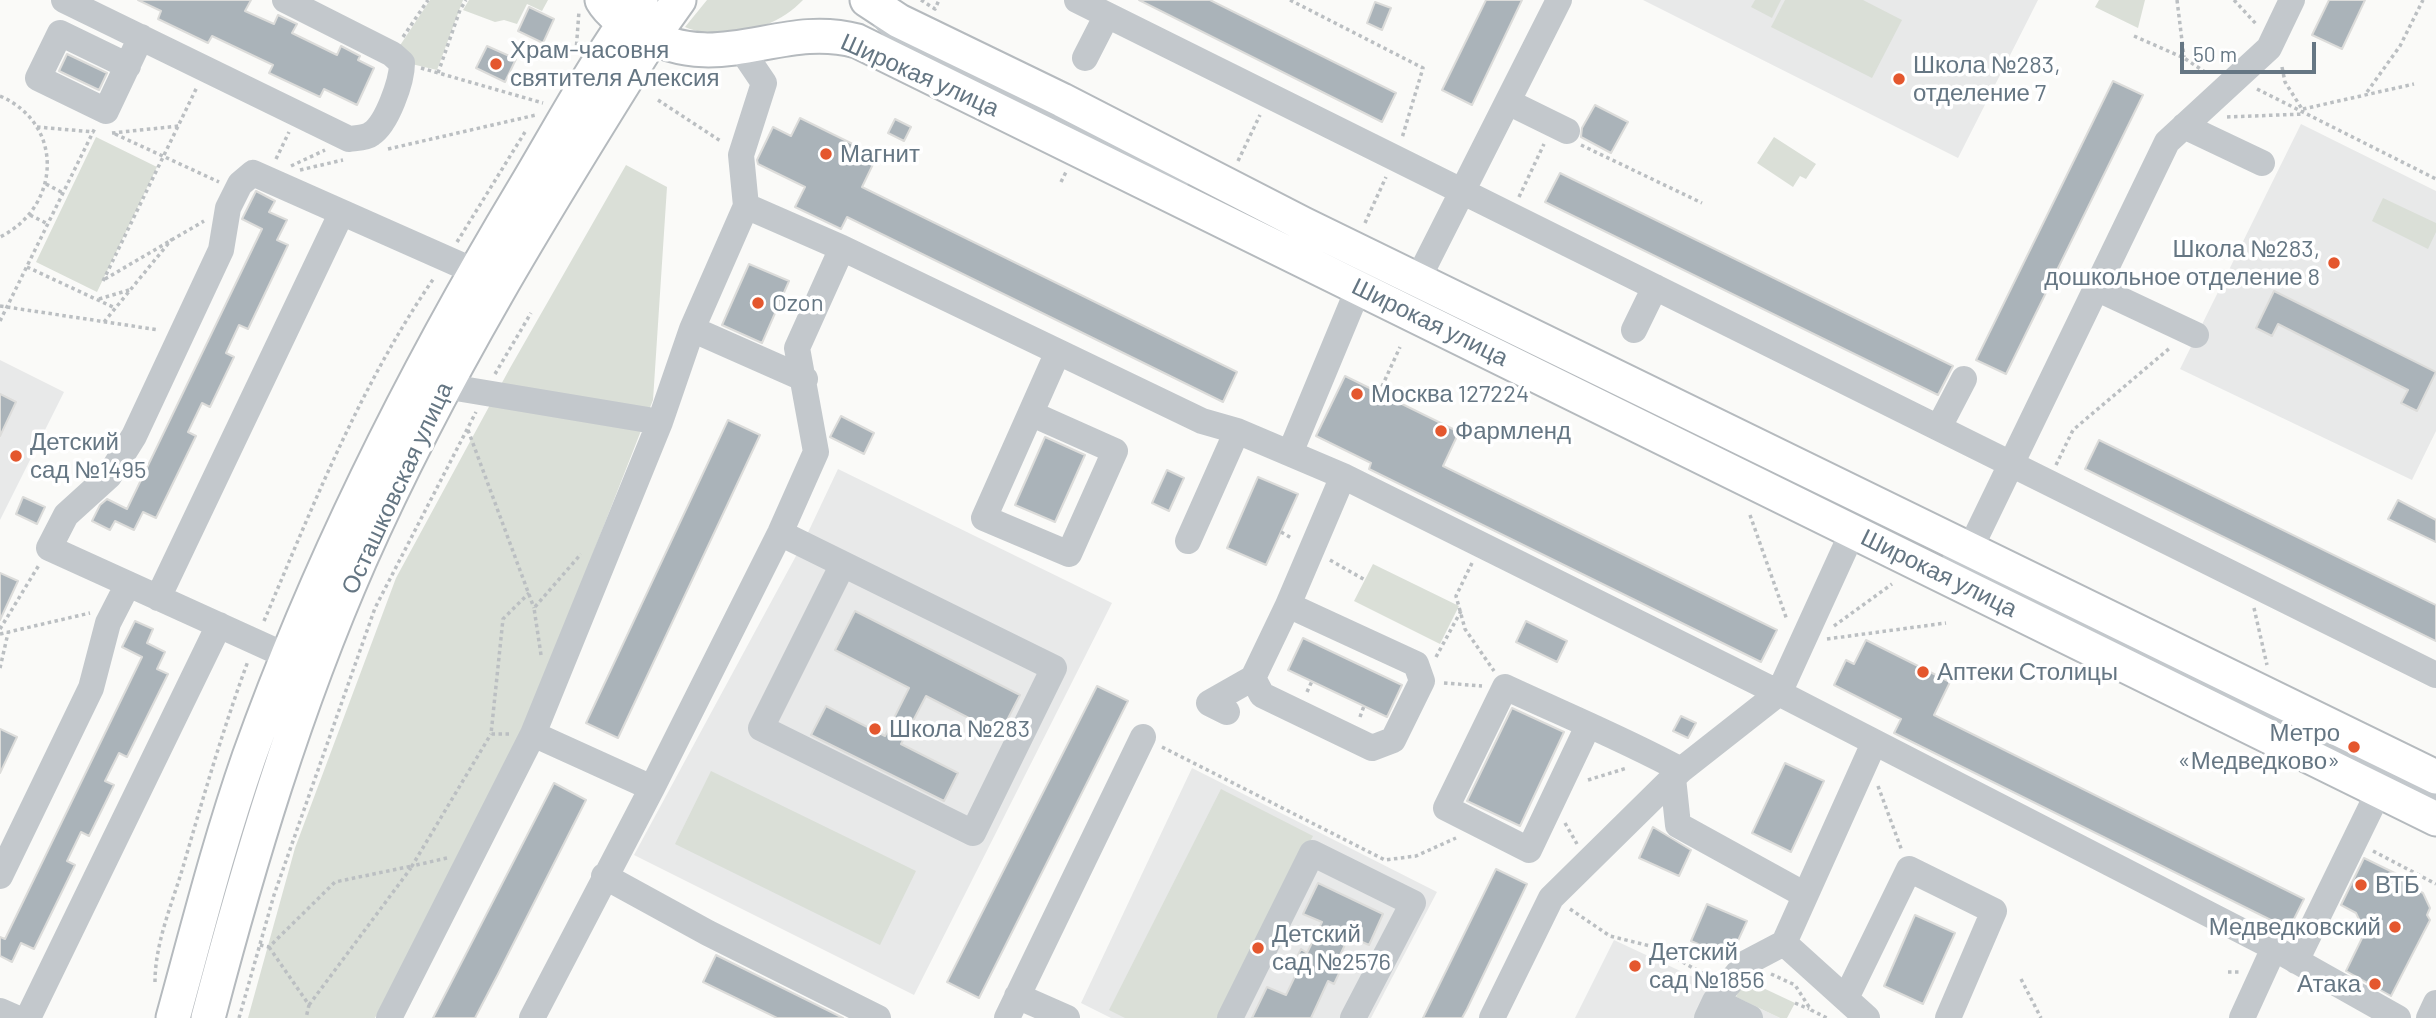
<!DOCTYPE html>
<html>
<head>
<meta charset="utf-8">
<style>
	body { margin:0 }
	#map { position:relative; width:2436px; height:1018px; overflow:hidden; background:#fafaf8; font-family:Barlow,sans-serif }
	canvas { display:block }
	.scale { position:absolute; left:2180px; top:42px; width:136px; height:32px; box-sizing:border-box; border:4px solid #657683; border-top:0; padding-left:9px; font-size:21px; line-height:24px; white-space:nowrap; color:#657683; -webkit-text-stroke:5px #fff; paint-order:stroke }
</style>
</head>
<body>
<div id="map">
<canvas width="2436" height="1018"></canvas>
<div class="scale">50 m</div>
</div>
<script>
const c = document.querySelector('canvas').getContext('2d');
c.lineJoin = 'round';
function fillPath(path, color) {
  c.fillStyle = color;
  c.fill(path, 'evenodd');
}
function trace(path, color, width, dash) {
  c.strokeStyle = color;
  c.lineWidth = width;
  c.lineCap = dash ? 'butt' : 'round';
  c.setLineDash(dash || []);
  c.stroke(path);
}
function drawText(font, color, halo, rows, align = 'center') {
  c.font = font + ' Barlow,sans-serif';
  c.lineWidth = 7;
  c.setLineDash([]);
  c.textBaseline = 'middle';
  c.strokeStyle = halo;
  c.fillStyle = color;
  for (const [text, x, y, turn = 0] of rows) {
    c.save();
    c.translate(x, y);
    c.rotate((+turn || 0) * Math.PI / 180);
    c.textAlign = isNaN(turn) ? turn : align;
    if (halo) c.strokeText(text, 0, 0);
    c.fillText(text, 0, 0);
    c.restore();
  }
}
fillPath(new Path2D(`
	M1643,0H2038L1958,158Z
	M2301,124L2436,191V431L2412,480L2180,369Z
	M0,360L64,392L0,520Z
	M838,469L1112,603L914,995L634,855L803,543Z
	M1192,768L1437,892L1371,1018H1111L1081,1003Z
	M1614,940L1736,997L1780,1018H1575Z`), '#e8e9e9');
fillPath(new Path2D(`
	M430,0H463L437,70L403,62L395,53Z
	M469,0H548L542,11L527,4L517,24L504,20L495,22L463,10Z
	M707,0H803C775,30 723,43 685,27Z
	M1755,0H1781L1772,18L1751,7Z
	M1785,0H1863L1902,20L1872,78L1771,27Z
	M2099,0H2145L2138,28L2095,7Z
	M96,137L157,167L97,292L36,262Z
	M1774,137L1816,164L1806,179L1800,176L1793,187L1757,163Z
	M626,165L667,187L653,400L524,730L375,1018H248L295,848L396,578L510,368Z
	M2383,198L2436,223V232L2428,249L2372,221Z
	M1373,564L1459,606L1440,644L1354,601Z
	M711,771L916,871L880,945L675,844Z
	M1221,789L1313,836L1219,1018H1125L1109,1010Z
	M1744,979L1795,1003L1787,1018H1780L1736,997Z`), '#dadfd7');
const building = new Path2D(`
	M138,0H251L245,11L274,24L278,15L297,24L292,33L337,55L341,46L360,56L358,60L374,68L357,105L324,89L320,97L269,73L273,65L212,36L208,43L158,19L161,11Z
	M1139,0H1210L1396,93L1382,122Z
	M1486,0H1522L1472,105L1442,90Z
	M2329,0H2365L2342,49L2312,35Z
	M1375,2L1391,8L1382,30L1367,23Z
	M529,7L554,19L543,43L518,31Z
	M487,46L516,59L505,82L476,68Z
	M67,54L107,73L99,90L59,71Z
	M2113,81L2143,95L2006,374L1976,360Z
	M1595,105L1628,122L1611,153L1581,137L1582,128Z
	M800,118L877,156L862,187L1237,372L1223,402L847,217L841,229L795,207L805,187L758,164L757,160L773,127L791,136Z
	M895,119L911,127L904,141L888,133Z
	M1560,173L1953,366L1938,395L1545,202Z
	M256,191L275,201L269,212L287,220L277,240L288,245L248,329L239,325L226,353L234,357L210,407L202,403L188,432L196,436L156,518L143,512L134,530L115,521L110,530L92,521L100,505L107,499L127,509L262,229L242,219Z
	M749,264L789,281L762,343L722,325Z
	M2274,291L2436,372L2417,411L2401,403L2408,390L2278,324L2272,336L2256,328Z
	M1345,376L1459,432L1443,466L1777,630L1761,662L1369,469L1371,463L1316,436Z
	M0,394L16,402L0,436Z
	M841,416L874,433L864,454L830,437Z
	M728,420L760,435L618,738L586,723Z
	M1045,437L1085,455L1055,522L1015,505Z
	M2099,440L2436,605V641L2085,469Z
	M1167,470L1184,478L1169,511L1152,503Z
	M1258,477L1298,494L1266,565L1227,548Z
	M23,497L45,507L37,524L16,514Z
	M2398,500L2436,520V542L2388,519Z
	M0,573L18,581L0,620Z
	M855,611L1020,695L1000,734L926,696L901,744L958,773L944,801L811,735L826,706L885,736L909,688L835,650Z
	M135,621L153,629L147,643L165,652L157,669L168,674L127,757L119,753L105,781L114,785L89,836L81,832L67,861L75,865L34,949L21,943L12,962L0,956V937L5,939L142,657L122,647Z
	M1526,621L1567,641L1557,662L1516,642Z
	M1303,638L1402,685L1387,717L1288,670Z
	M1866,640L1950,682L1934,715L2304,899L2289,929L1894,733L1901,719L1834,685L1846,660L1854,664Z
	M1097,686L1128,701L979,998L947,982Z
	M1512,708L1564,732L1520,826L1467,801Z
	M1681,716L1696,723L1688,738L1673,731Z
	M0,729L17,737L0,773Z
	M1785,763L1824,781L1791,852L1752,833Z
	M554,783L586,800L498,974L475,1018H433Z
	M1653,827L1691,850L1679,876L1639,858Z
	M2364,858L2413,882L2415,889L2423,893L2430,908L2427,915L2430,920L2391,996L2346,971L2365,932L2356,913L2341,905Z
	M1496,869L1527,884L1467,1009L1462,1018H1423Z
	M1318,883L1383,914L1369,945L1349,936L1336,964L1342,967L1334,984L1328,981L1311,1018H1252L1267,987L1286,995L1299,968L1293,965L1301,949L1307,953L1322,922L1303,914Z
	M1707,904L1747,921L1730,958L1691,941Z
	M1915,915L1955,933L1923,1004L1884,986Z
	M716,955L843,1018H777L703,982Z`);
fillPath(building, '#aab3b9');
trace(building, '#dcdcda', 2);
const major = new Path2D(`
	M602,0C610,14 625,23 639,31C721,78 778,20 857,41L2436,819
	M867,0L899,21L1062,100L1303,224L2436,777
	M173,1018C197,931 219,843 249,757C320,558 416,368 525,187C562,125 597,59 641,0
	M208,1018C249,862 295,708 360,560C441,377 546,207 652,38L679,0`);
trace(major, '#b5babe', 37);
trace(new Path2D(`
	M921,0L935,9L939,0
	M1290,0L1423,68L1402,138
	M2177,0L2184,57
	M2234,0L2257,25
	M2134,36L2184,58L2208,74
	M403,37L428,0
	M576,52L579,11
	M2282,67L2285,82L2302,109
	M421,68L543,103
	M438,73L460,10L466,0
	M2257,89L2436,179
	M2367,92L2400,46L2423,0
	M0,96C65,124 61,207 0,237
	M658,100L722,142
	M2303,109L2414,84
	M2227,117L2304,114
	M37,127L94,132
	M112,133L179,126
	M115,134L219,182
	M1581,145L1702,203
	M388,149L536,115
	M276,159L289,132
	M1238,161L1260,115
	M291,166L325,150
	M300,170L343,160
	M1061,182L1066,172
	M46,184L63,193
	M1519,197L1544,144
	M30,215L48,224
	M1365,223L1386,177
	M457,242L525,132
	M27,267L115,308
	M105,279L204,221
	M103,281L197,87
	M99,299L129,290
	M0,306L159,330
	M0,321L95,128
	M104,322L172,239
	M495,374L531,313
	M1379,393L1400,347
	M468,430L534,608
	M2056,465L2073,430L2171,347
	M1750,515L1787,620
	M1281,532L1293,539
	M1330,560L1365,580
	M1472,563L1456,596L1465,629L1494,671
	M2254,608L2267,665
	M264,621C314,503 361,384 434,278
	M1834,626L1892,584
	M0,629L39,565
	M0,634L90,613
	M1827,639L1946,623
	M541,655L534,608L581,554
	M1436,657L1461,611
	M0,668L8,633
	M1444,683L1482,686
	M1307,692L1312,681
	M1360,717L1364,706
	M509,734H491L503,619L529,593
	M1162,747L1385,860L1416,856L1456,838
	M1588,780L1627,768
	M1878,786L1902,851
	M1565,823L1577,844
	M2373,851L2436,884
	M447,858L412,866L491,734
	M1570,909L1610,936L1658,948L1709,977
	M260,945L269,947L335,882L412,866
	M269,947L309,1005L306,1018
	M2228,972H2240
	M1771,974L1795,985L1811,1010L1827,1018
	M2021,979L2041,1018
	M155,982C155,943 172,904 183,867C203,798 223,729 248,661
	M1795,1003L1809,1009
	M309,1005L411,868
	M239,1018L274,895L375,608L476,412`), '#bbbfc2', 3.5, [3.5, 3.5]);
trace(new Path2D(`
	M64,0L349,139C355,138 366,138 371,134C387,124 402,81 402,63L392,54L285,0
	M1077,0L2436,675
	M886,20L915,50L1177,177
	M1085,58L1107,15
	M128,66L60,33L38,78L106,111L141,37
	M1508,102L1567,131
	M2184,126L2262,163
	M842,248L1202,421L1237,431L1343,476L1779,693L2263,942L2398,1018
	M1418,279L1559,0
	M2096,288L2196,335
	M692,329L746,206L741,155L764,83L741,49
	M1634,330L1655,287
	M444,386L660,422
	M1032,414L1115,451L1069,554L984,518L1057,354
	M1939,427L1964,379
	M1290,453L1359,287
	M780,533L1054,668L973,833L761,728L842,566
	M1188,541L1237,431
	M1970,549L2167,142L2269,48L2292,0
	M1955,561L2436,797
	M158,598L341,214
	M289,657L49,548L66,515L109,476L134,436L221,250L228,208L240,184L253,173L474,271
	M1253,678L1262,695L1372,748L1393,740L1422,681L1416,664L1288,605
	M1227,712L1209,703L1253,678L1288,605L1343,476
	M1588,726L1529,850L1446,808L1505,687C1563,714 1624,739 1681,770
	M533,734L652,788
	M1673,778L1678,825L1805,895
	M0,876L91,688L108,623L128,584
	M604,876L708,933L878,1018
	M2296,961L2379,791
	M1017,996L1067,1018
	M1846,998L1909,869L1994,911L1948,1018
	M1715,1001L1746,963L1784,943
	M0,1011L16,1018
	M28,1018L219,625
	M389,1018L533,734L660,422L692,329L805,379
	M532,1018L652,788L780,533L816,452L797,348L842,248L746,206
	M1007,1018L1143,737
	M1230,1018L1312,853L1413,903L1353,1018
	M1492,1018L1551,898L1681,770L1779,693L1853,531
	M1707,1018L1715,1001L1750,1018
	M1867,1018L1784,943L1874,743
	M2242,1018L2274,948
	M2429,1018L2436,1003`), '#c3c8cc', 26);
trace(major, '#fff', 33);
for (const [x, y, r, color] of [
	[496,64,7,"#e4572e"],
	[1899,79,7,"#e4572e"],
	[826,154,7,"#e4572e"],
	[2334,263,7,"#e4572e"],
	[758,303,7,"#e4572e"],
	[1357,394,7,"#e4572e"],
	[1441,431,7,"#e4572e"],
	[16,456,7,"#e4572e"],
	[1923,672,7,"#e4572e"],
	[875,729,7,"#e4572e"],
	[2354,747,7,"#e4572e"],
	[2361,885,7,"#e4572e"],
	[2395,927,7,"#e4572e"],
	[1258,948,7,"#e4572e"],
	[1635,966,7,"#e4572e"],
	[2375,984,7,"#e4572e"]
]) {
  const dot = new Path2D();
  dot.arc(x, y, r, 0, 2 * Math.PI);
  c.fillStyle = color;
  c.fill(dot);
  trace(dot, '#fff', 2.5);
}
drawText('24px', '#657683', '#fff', [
	["Храм-часовня",510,50],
	["святителя Алексия",510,78],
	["Школа №283,",1913,65],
	["отделение 7",1913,93],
	["Магнит",840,154],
	["Школа №283,",2320,249,"right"],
	["дошкольное отделение 8",2320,277,"right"],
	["Ozon",772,303],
	["Москва 127224",1371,394],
	["Фармленд",1455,431],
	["Детский",30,442],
	["сад №1495",30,470],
	["Аптеки Столицы",1937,672],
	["Школа №283",889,729],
	["Метро",2340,733,"right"],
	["«Медведково»",2340,761,"right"],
	["ВТБ",2375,885],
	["Медведковский",2381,927,"right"],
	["Детский",1272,934],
	["сад №2576",1272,962],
	["Детский",1649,952],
	["сад №1856",1649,980],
	["Атака",2361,984,"right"]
], 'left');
drawText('24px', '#657683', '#fff', [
	["Широкая улица",920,75,24],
	["Широкая улица",1430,322,26],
	["Осташковская улица",397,488,-65],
	["Широкая улица",1939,573,26]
]);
</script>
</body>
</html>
